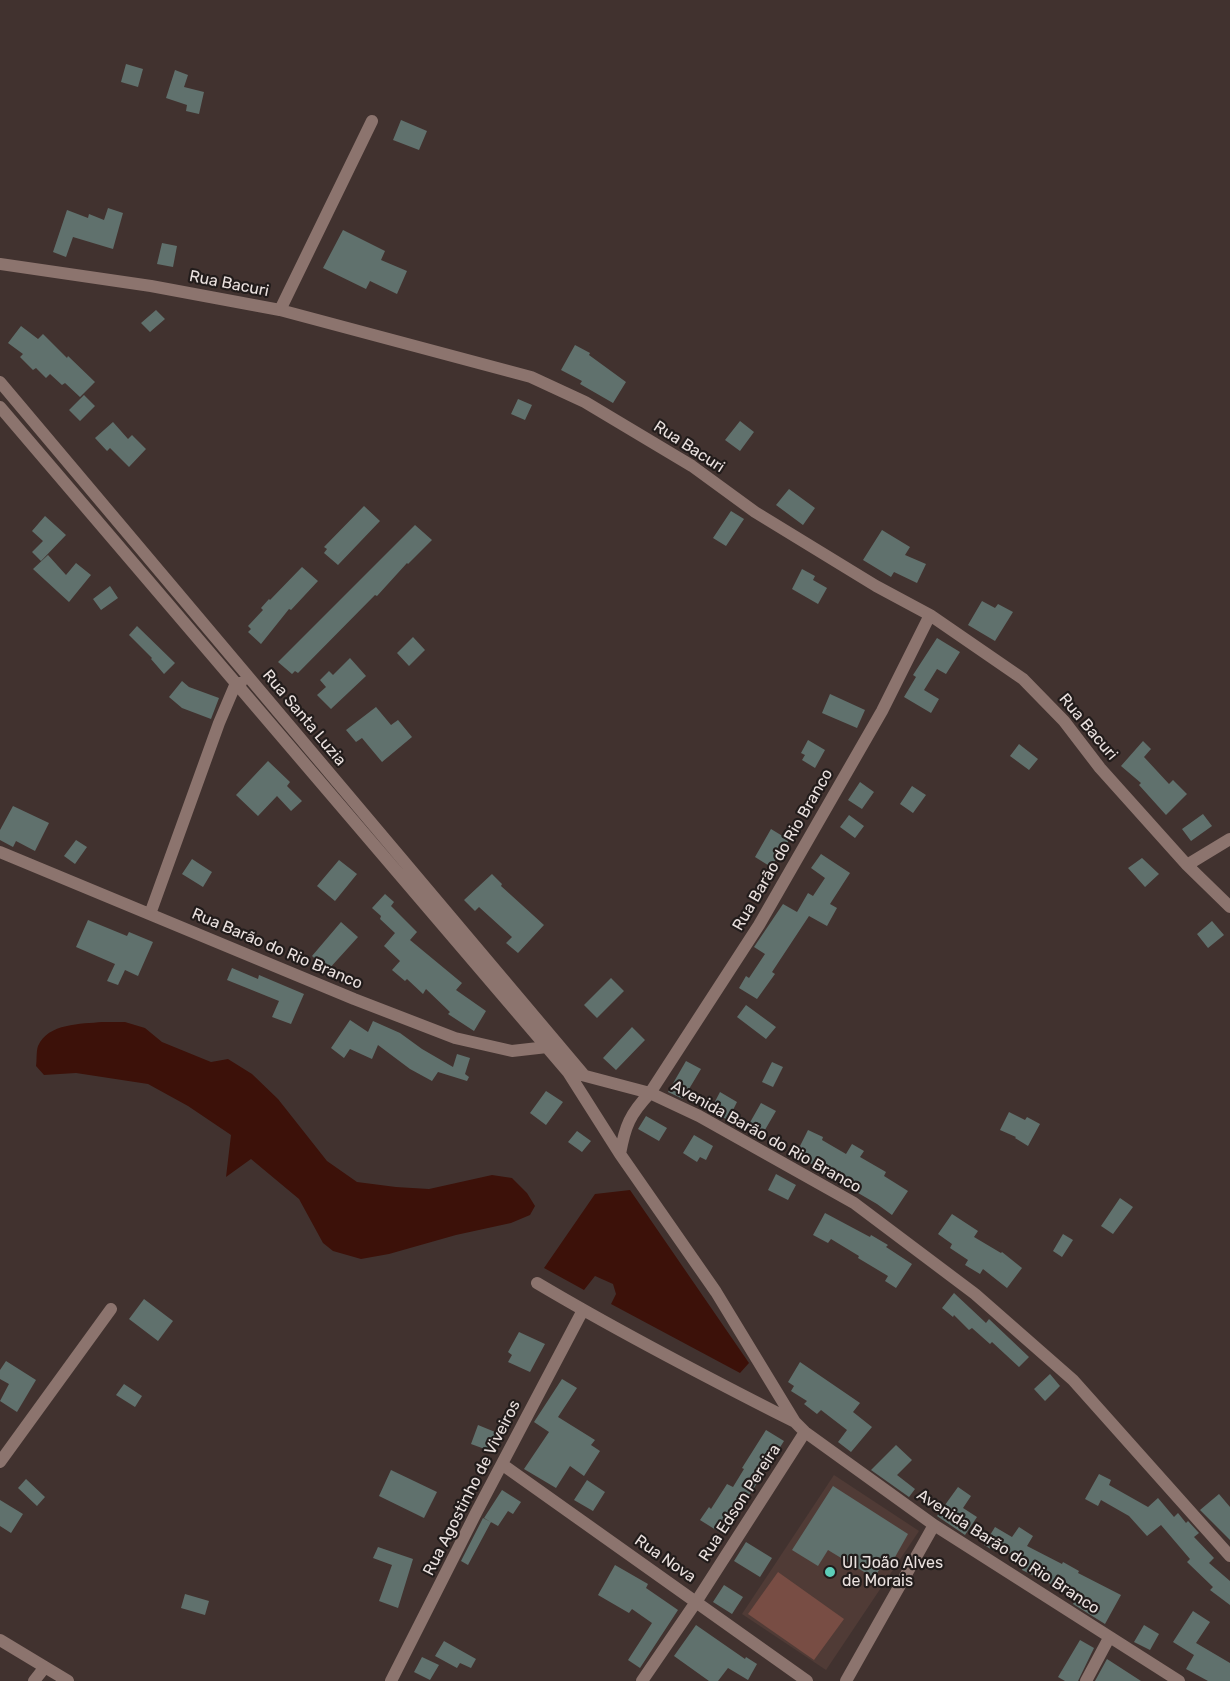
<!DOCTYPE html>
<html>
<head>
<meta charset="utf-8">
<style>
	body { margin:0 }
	canvas { display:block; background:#41322f }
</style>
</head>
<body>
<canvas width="1230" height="1681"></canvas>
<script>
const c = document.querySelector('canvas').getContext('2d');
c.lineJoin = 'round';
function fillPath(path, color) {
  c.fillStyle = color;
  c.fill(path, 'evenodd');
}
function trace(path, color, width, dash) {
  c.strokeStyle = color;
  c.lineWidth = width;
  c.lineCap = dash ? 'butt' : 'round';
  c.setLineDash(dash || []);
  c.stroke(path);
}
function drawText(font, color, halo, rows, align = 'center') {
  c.font = font + ' Rubik,sans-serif';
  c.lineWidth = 4.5;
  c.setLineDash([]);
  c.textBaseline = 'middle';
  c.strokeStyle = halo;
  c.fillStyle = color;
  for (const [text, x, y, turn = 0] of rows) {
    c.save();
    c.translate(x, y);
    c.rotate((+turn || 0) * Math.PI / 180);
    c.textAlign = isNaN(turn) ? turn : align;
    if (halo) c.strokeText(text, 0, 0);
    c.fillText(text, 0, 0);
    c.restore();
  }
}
fillPath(new Path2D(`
	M834,1475L919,1531L826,1670L742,1614Z`), '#503b36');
fillPath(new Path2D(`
	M778,1572L844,1619L814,1660L748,1614Z`), '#784d44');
fillPath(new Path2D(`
	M102,1022H125L145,1028L162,1042L211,1062L228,1059L252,1074L278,1099L327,1161L357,1182L396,1187L429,1189L492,1175L512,1178L527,1193L535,1206L530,1215L511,1223L456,1235L389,1254L361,1259L333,1251L323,1243L299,1199L251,1159L226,1177L231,1135L188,1106L148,1084L76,1073L44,1075L36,1066C37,1060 36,1052 38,1046C48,1023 81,1024 102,1022Z
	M630,1190L749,1363L740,1373L611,1304L616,1294L613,1284L595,1276L584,1290L544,1268L595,1194Z`), '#3c1109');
fillPath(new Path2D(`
	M126,64L143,69L138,87L121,82Z
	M175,70L188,75L184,87L204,92L199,114L186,111L187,105L166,98Z
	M401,120L427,131L419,150L393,140Z
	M108,208L123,213L113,249L73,237L66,257L53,252L67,210L88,218L89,214L104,220Z
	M343,230L385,251L381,260L407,271L397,294L370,281L366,289L323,268Z
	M162,243L177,246L173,267L157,264Z
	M156,310L165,319L150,332L141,323Z
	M21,326L38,339L43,334L67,358L68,356L95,382L80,397L65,383L62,385L50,374L46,378L36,368L33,370L20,357L23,354L8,343Z
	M575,345L590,353L589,355L626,382L613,403L580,384L582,381L561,370Z
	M84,395L95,406L80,421L69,410Z
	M518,399L532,405L525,420L511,414Z
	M740,421L754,432L740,451L725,440Z
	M113,422L128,439L132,435L146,449L129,467L110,448L107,451L95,438Z
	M789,489L815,508L803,525L776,505Z
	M364,506L380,521L338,565L324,553L327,549L324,547Z
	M731,511L744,519L726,546L713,538Z
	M45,516L66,535L41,561L32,552L43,541L32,531Z
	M415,525L432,540L408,564L407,563L377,596L375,595L298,673L295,671L292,674L278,662Z
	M882,530L910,547L905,555L926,564L917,583L894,572L891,577L863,560Z
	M48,555L66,575L76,563L91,575L69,602L33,569Z
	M302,567L318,581L291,610L289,609L261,644L248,632L251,629L248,626L263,610L261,608L269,599L270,600Z
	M802,569L815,576L813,580L827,588L818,604L792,589Z
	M110,586L118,598L101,610L93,599Z
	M982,601L995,608L998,604L1013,612L995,641L968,625Z
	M137,626L175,663L164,674L151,659L152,658L129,635Z
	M413,637L425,650L409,666L397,653Z
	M937,638L960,652L946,674L937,669L924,690L939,699L931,713L904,697L916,677L913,675Z
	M350,658L366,676L331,709L317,695L326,687L320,680L329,671L333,675Z
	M182,681L189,687L219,698L211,719L182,708L169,697Z
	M830,694L865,710L857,728L822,713Z
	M376,707L391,725L398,720L412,737L382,762L362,738L356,742L346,730Z
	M808,740L825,750L815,768L802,760L805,755L801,753Z
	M1143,741L1151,749L1144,757L1169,784L1173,780L1187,794L1166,815L1139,785L1141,783L1121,766Z
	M1019,744L1038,759L1029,770L1010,756Z
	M268,761L290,782L287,786L302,801L291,811L277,796L258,816L236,795Z
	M860,782L874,792L862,809L848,800Z
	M912,786L926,795L913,813L900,804Z
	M13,806L49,823L35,851L16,841L13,847L0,840V830Z
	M1203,814L1212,826L1191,841L1182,829Z
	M849,815L864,826L855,838L840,827Z
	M771,829L789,840L771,867L755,857Z
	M76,840L87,847L75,864L64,856Z
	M821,854L850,873L830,904L837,908L827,926L809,916L772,972L775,974L757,999L739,988L746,976L749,978L765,954L754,947L783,904L797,912L808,893L813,896L825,878L811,868Z
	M1142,858L1159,874L1145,887L1128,868Z
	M192,859L212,872L203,887L182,874Z
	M339,860L357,874L335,901L317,886Z
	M492,874L502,884L501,886L544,925L518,953L506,943L512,937L479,907L475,911L464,900Z
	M385,894L394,902L391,906L417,932L410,940L462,983L456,990L486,1011L474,1031L448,1014L450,1012L426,989L423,994L407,979L405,981L392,970L400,961L384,946L395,933L380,919L381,916L372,908Z
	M88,920L127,936L129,932L153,942L138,976L125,970L118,985L107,981L115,964L76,947Z
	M1212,921L1224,935L1208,948L1197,934Z
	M341,922L358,937L328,970L312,956Z
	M232,968L258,979L259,975L304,994L291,1024L272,1017L279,1001L227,980Z
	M611,978L624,991L597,1018L584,1005Z
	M746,1005L776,1027L766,1039L737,1017Z
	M350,1020L368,1032L373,1021L400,1033L422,1049L453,1067L457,1054L470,1058L465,1074L469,1077L467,1081L438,1072L432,1081L410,1069L378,1045L372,1059L350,1049L344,1058L331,1048Z
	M632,1027L645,1040L616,1070L603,1058Z
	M686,1061L701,1069L683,1099L668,1092Z
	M772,1062L783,1067L773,1087L762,1082Z
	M546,1091L563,1102L546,1125L530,1113Z
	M720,1092L737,1102L728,1120L710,1111Z
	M761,1103L776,1111L762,1135L748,1126Z
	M1009,1112L1025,1120L1027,1117L1040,1124L1028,1146L1015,1138L1016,1137L1000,1130Z
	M646,1116L667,1128L659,1141L638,1129Z
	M808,1130L823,1137L822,1140L846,1154L852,1144L864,1151L860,1157L886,1172L884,1176L908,1191L892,1215L877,1204L817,1169L818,1167L795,1156Z
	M577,1131L591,1141L582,1152L568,1142Z
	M694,1135L713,1146L706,1160L700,1157L697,1162L683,1153Z
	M776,1174L796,1185L788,1200L768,1190Z
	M1120,1198L1133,1207L1113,1234L1101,1226Z
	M825,1213L870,1237L871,1235L888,1245L886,1247L912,1264L896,1288L885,1281L888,1276L858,1258L859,1256L831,1239L828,1243L813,1235Z
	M952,1214L978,1231L974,1237L1001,1253L1002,1252L1022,1268L1007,1288L983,1269L980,1274L965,1265L968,1260L950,1248L952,1244L938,1234Z
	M1063,1234L1073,1240L1062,1257L1053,1251Z
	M954,1293L986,1323L989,1319L1029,1357L1019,1367L992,1342L990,1344L972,1328L969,1330L954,1315L953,1317L942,1308Z
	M144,1299L173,1321L158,1341L129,1319Z
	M519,1332L545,1344L530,1372L508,1362L512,1355L508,1352Z
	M6,1361L36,1380L17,1412L0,1401L9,1384L0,1379V1370Z
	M800,1362L860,1403L853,1412L872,1427L851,1452L838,1442L847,1430L821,1410L817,1414L804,1404L807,1401L791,1391L794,1386L788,1382Z
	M1050,1374L1060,1386L1045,1401L1034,1389Z
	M562,1379L577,1388L558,1417L595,1440L591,1445L600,1451L584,1476L570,1466L556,1488L524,1469L549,1432L534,1422Z
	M124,1384L142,1396L135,1407L116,1395Z
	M478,1425L500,1434L493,1452L471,1444Z
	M766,1430L784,1441L724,1535L700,1520L709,1507L711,1509L727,1484L733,1487L744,1469L742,1468Z
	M896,1445L912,1460L897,1475L915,1489L909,1497L871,1470Z
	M391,1470L437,1492L424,1518L379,1496Z
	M1099,1474L1111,1480L1109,1485L1148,1507L1158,1498L1174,1517L1178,1513L1186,1523L1188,1521L1199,1533L1194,1537L1214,1558L1209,1563L1230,1581V1605L1210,1590L1213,1587L1187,1562L1190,1559L1161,1525L1147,1536L1129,1516L1101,1500L1098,1506L1085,1499Z
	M26,1479L45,1497L37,1506L18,1488Z
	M587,1480L605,1492L593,1511L574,1500Z
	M833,1486L908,1534L890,1566L884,1562L874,1578L828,1550L818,1566L792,1550Z
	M958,1487L971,1496L963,1508L977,1517L965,1535L937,1516Z
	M502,1490L521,1502L513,1514L508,1511L498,1526L484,1518Z
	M1219,1494L1230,1507V1540L1200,1510Z
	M0,1500L23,1514L11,1533L0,1526Z
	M483,1518L491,1522L468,1565L461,1561Z
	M995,1527L1012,1537L1019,1527L1033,1536L1027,1546L1062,1564L1063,1562L1079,1571L1078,1573L1121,1595L1105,1624L1073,1604L1077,1597L1022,1570L1025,1563L998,1546L994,1551L984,1545Z
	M746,1542L772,1558L760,1577L734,1561Z
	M378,1547L413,1559L398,1608L379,1601L392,1565L373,1558Z
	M615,1565L648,1584L646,1588L678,1610L640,1668L628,1660L652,1623L632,1609L629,1613L598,1595Z
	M724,1585L743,1597L732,1614L713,1602Z
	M185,1594L209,1601L205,1615L181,1608Z
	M1193,1611L1210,1622L1196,1643L1230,1663V1681H1208L1186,1669L1194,1655L1173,1642Z
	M696,1625L745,1659L746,1657L757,1664L748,1680L728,1668L718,1681H709L674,1656Z
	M1144,1625L1159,1634L1150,1650L1134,1642Z
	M1080,1640L1094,1648L1078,1681H1065L1058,1677Z
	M444,1641L476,1659L471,1668L460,1663L457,1668L435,1656Z
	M422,1657L439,1665L430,1680L414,1672Z
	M1107,1659L1141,1681H1095Z`), '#60716d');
trace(new Path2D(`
	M0,264L151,286L280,310L531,377L585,402L692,466L755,512L876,586L930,615L1023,679L1064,721L1100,768L1187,865L1230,907
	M280,310L372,121
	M0,382L584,1075
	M0,407L568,1072L620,1154L716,1292L795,1422L805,1432L934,1525L1179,1681
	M0,852L354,999L455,1038L512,1051L547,1047
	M1187,865L1230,839
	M150,914L219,723L236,683H241
	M578,1074L650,1093L699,1116L854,1203L975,1294L1073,1380L1230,1556
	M620,1154C625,1126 630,1114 650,1093L759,925L882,711L930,615
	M537,1283C621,1333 708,1378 795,1422
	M0,1462L111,1309
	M503,1465L807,1681
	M0,1640L68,1681
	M34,1681L45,1667
	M391,1681L476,1513L583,1310
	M642,1681L696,1602L805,1432
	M846,1681L934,1525
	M1086,1681L1109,1638`), '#8c746e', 12);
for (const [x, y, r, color] of [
	[830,1572,6,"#5dceb9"]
]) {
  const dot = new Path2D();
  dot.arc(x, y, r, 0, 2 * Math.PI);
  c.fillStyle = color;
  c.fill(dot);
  trace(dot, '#221c1b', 2);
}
drawText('16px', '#eae1df', '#221c1b', [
	["Rua Bacuri",229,284,11],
	["Rua Bacuri",689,447,33],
	["Rua Santa Luzia",304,718,50],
	["Rua Bacuri",1088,727,50],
	["Rua Barão do Rio Branco",783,850,-60],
	["Rua Barão do Rio Branco",277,949,23],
	["Avenida Barão do Rio Branco",766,1137,29],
	["Rua Agostinho de Viveiros",472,1488,-63],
	["Rua Edson Pereira",740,1503,-57],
	["Avenida Barão do Rio Branco",1008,1552,33],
	["Rua Nova",665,1559,35]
]);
drawText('16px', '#eae1df', '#221c1b', [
	["UI João Alves",842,1563],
	["de Morais",842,1581]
], 'left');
</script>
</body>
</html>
